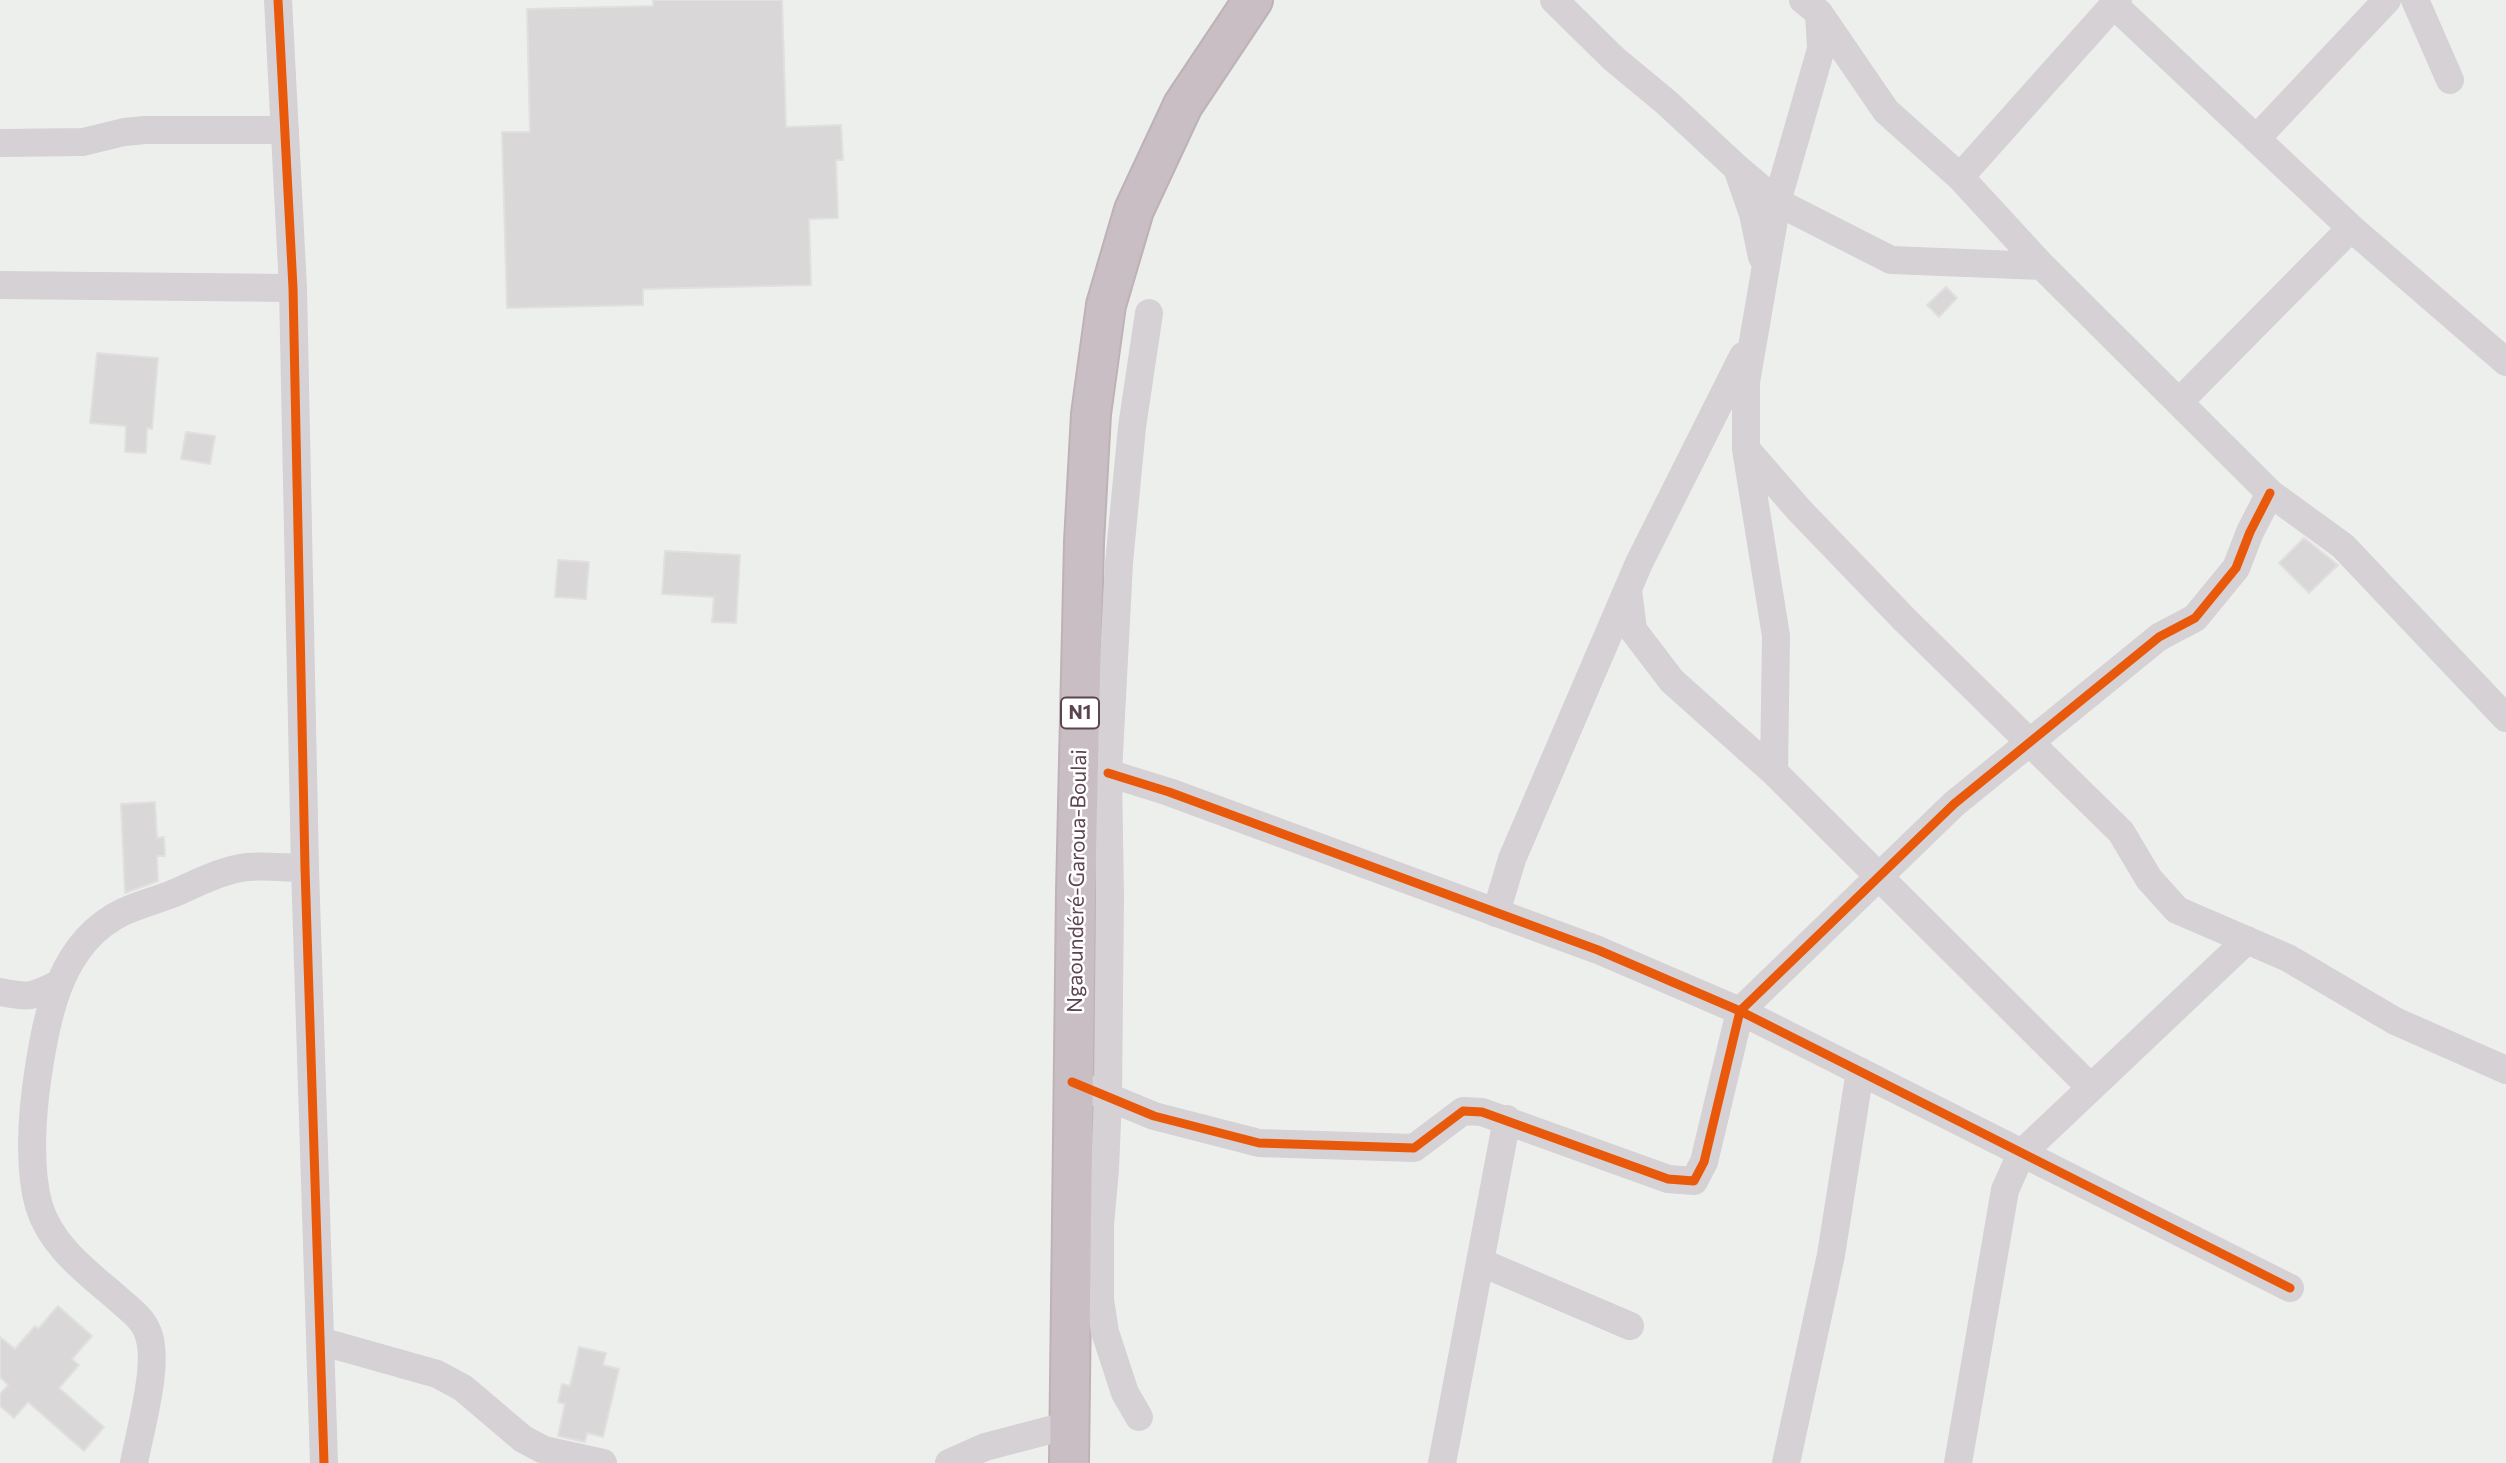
<!DOCTYPE html>
<html>
<head>
<meta charset="utf-8">
<style>
	body { margin:0 }
	canvas { display:block; background:#edefed }
</style>
</head>
<body>
<canvas width="2506" height="1463"></canvas>
<script>
const c = document.querySelector('canvas').getContext('2d');
c.lineJoin = 'round';
function fillPath(path, color) {
  c.fillStyle = color;
  c.fill(path, 'evenodd');
}
function trace(path, color, width, dash) {
  c.strokeStyle = color;
  c.lineWidth = width;
  c.lineCap = dash ? 'butt' : 'round';
  c.setLineDash(dash || []);
  c.stroke(path);
}
function drawText(font, color, halo, rows, align = 'center') {
  c.font = font + ' Commissioner,sans-serif';
  c.lineWidth = 5;
  c.setLineDash([]);
  c.textBaseline = 'middle';
  c.strokeStyle = halo;
  c.fillStyle = color;
  for (const [text, x, y, turn = 0] of rows) {
    c.save();
    c.translate(x, y);
    c.rotate((+turn || 0) * Math.PI / 180);
    c.textAlign = isNaN(turn) ? turn : align;
    if (halo) c.strokeText(text, 0, 0);
    c.fillText(text, 0, 0);
    c.restore();
  }
}
const building = new Path2D(`
	M653,0H782L786,127L841,125L843,160H836L838,218L809,219L811,285L643,289V305L507,308L502,132H530L527,9L653,6Z
	M1946,287L1957,298L1939,317L1927,305Z
	M97,353L158,358L152,429L147,428L146,453L125,452L126,426L90,423Z
	M186,432L215,436L210,464L181,459Z
	M2304,538L2338,565L2309,593L2279,563Z
	M665,551L740,555L736,623L712,622L714,597L662,594Z
	M558,560L589,562L586,599L555,597Z
	M155,802L157,838L164,837L165,856H157L158,881L125,893L121,804Z
	M58,1306L92,1336L72,1359L79,1365L59,1388L104,1427L84,1451L28,1402L14,1418L0,1406V1394L8,1385L0,1377V1337L15,1349L35,1326L38,1329Z
	M579,1347L606,1353L603,1365L619,1369L603,1437L587,1433L585,1442L558,1436L565,1404L558,1402L562,1384L570,1386Z`);
fillPath(building, '#d9d7d7');
trace(building, '#e0e0df', 2);
const highway = new Path2D(`
	M1069,1463L1076,893L1084,542L1091,414L1106,305L1134,210L1183,105L1253,0`);
trace(highway, '#beb2b7', 42);
trace(new Path2D(`
	M278,0L293,288L305,868L324,1463
	M1554,0L1614,59L1666,102L1737,168L1777,202L1891,260L2042,266
	M1803,0L1819,13L1886,111L1960,177L2042,266L2270,493L2343,546L2506,718
	M2415,0L2450,80
	M2114,5L2351,228L2506,362
	M2256,139L2387,0
	M0,143L83,142L124,132L145,130H285
	M1738,171L1753,214L1762,257
	M1960,177L2118,0
	M0,285L293,288
	M2179,402L2351,228
	M1746,449L1799,510L1904,619L2121,832L2149,879L2177,910L2288,958L2395,1021L2506,1070
	M1628,590L1633,630L1672,681L1774,772L2090,1087
	M1774,772L1776,636L1746,449V382L1777,202L1821,49L1819,13
	M1108,773L1169,792L1598,950L1740,1011L2290,1288
	M1496,913L1512,859L1639,563L1743,356
	M0,992C29,998 32,997 58,984
	M1072,1082L1154,1116L1259,1143L1414,1148L1463,1111L1482,1112L1668,1179L1694,1181L1704,1162L1740,1011L1954,804L2159,637L2195,618L2236,568L2250,532L2270,493
	M1480,1262L1630,1326
	M320,1341L437,1374L463,1388L523,1439L544,1450L603,1463
	M1139,1417L1125,1393L1105,1332L1100,1300V1224L1105,1170L1108,1097L1110,896L1108,773L1119,563L1132,427L1149,313
	M134,1463C140,1430 160,1363 148,1333C143,1318 128,1308 117,1298C87,1272 51,1246 39,1206C28,1168 32,1113 38,1074C47,1013 61,942 123,912C138,905 156,900 172,894C196,884 221,870 247,867C265,865 286,868 305,868
	M949,1463L985,1447L1069,1425
	M1442,1463L1507,1119
	M1786,1463L1831,1255L1860,1071
	M1958,1463L2005,1190L2021,1154L2247,940`), '#d6d1d4', 28);
trace(highway, '#c9bec3', 38);
trace(new Path2D(`
	M278,0L293,288L305,868L324,1463
	M1108,773L1169,792L1598,950L1740,1011L2290,1288
	M1072,1082L1154,1116L1259,1143L1414,1148L1463,1111L1482,1112L1668,1179L1694,1181L1704,1162L1740,1011L1954,804L2159,637L2195,618L2236,568L2250,532L2270,493`), '#e8590c', 9);
for (const [x, y, w] of [
	[1080,713,38]
]) {
  const box = new Path2D();
  box.roundRect(x - w / 2, y - 15.5, w, 31, 5);
  c.fillStyle = '#fff';
  c.fill(box);
  trace(box, '#5c4450', 2);
}
drawText('bold 19px', '#5c4450', null, [
	["N1",1080,713]
]);
drawText('21px', '#5c4450', '#fff', [
	["Ngaoundéré-Garoua-Boulai",1077,881,-89]
]);
</script>
</body>
</html>
